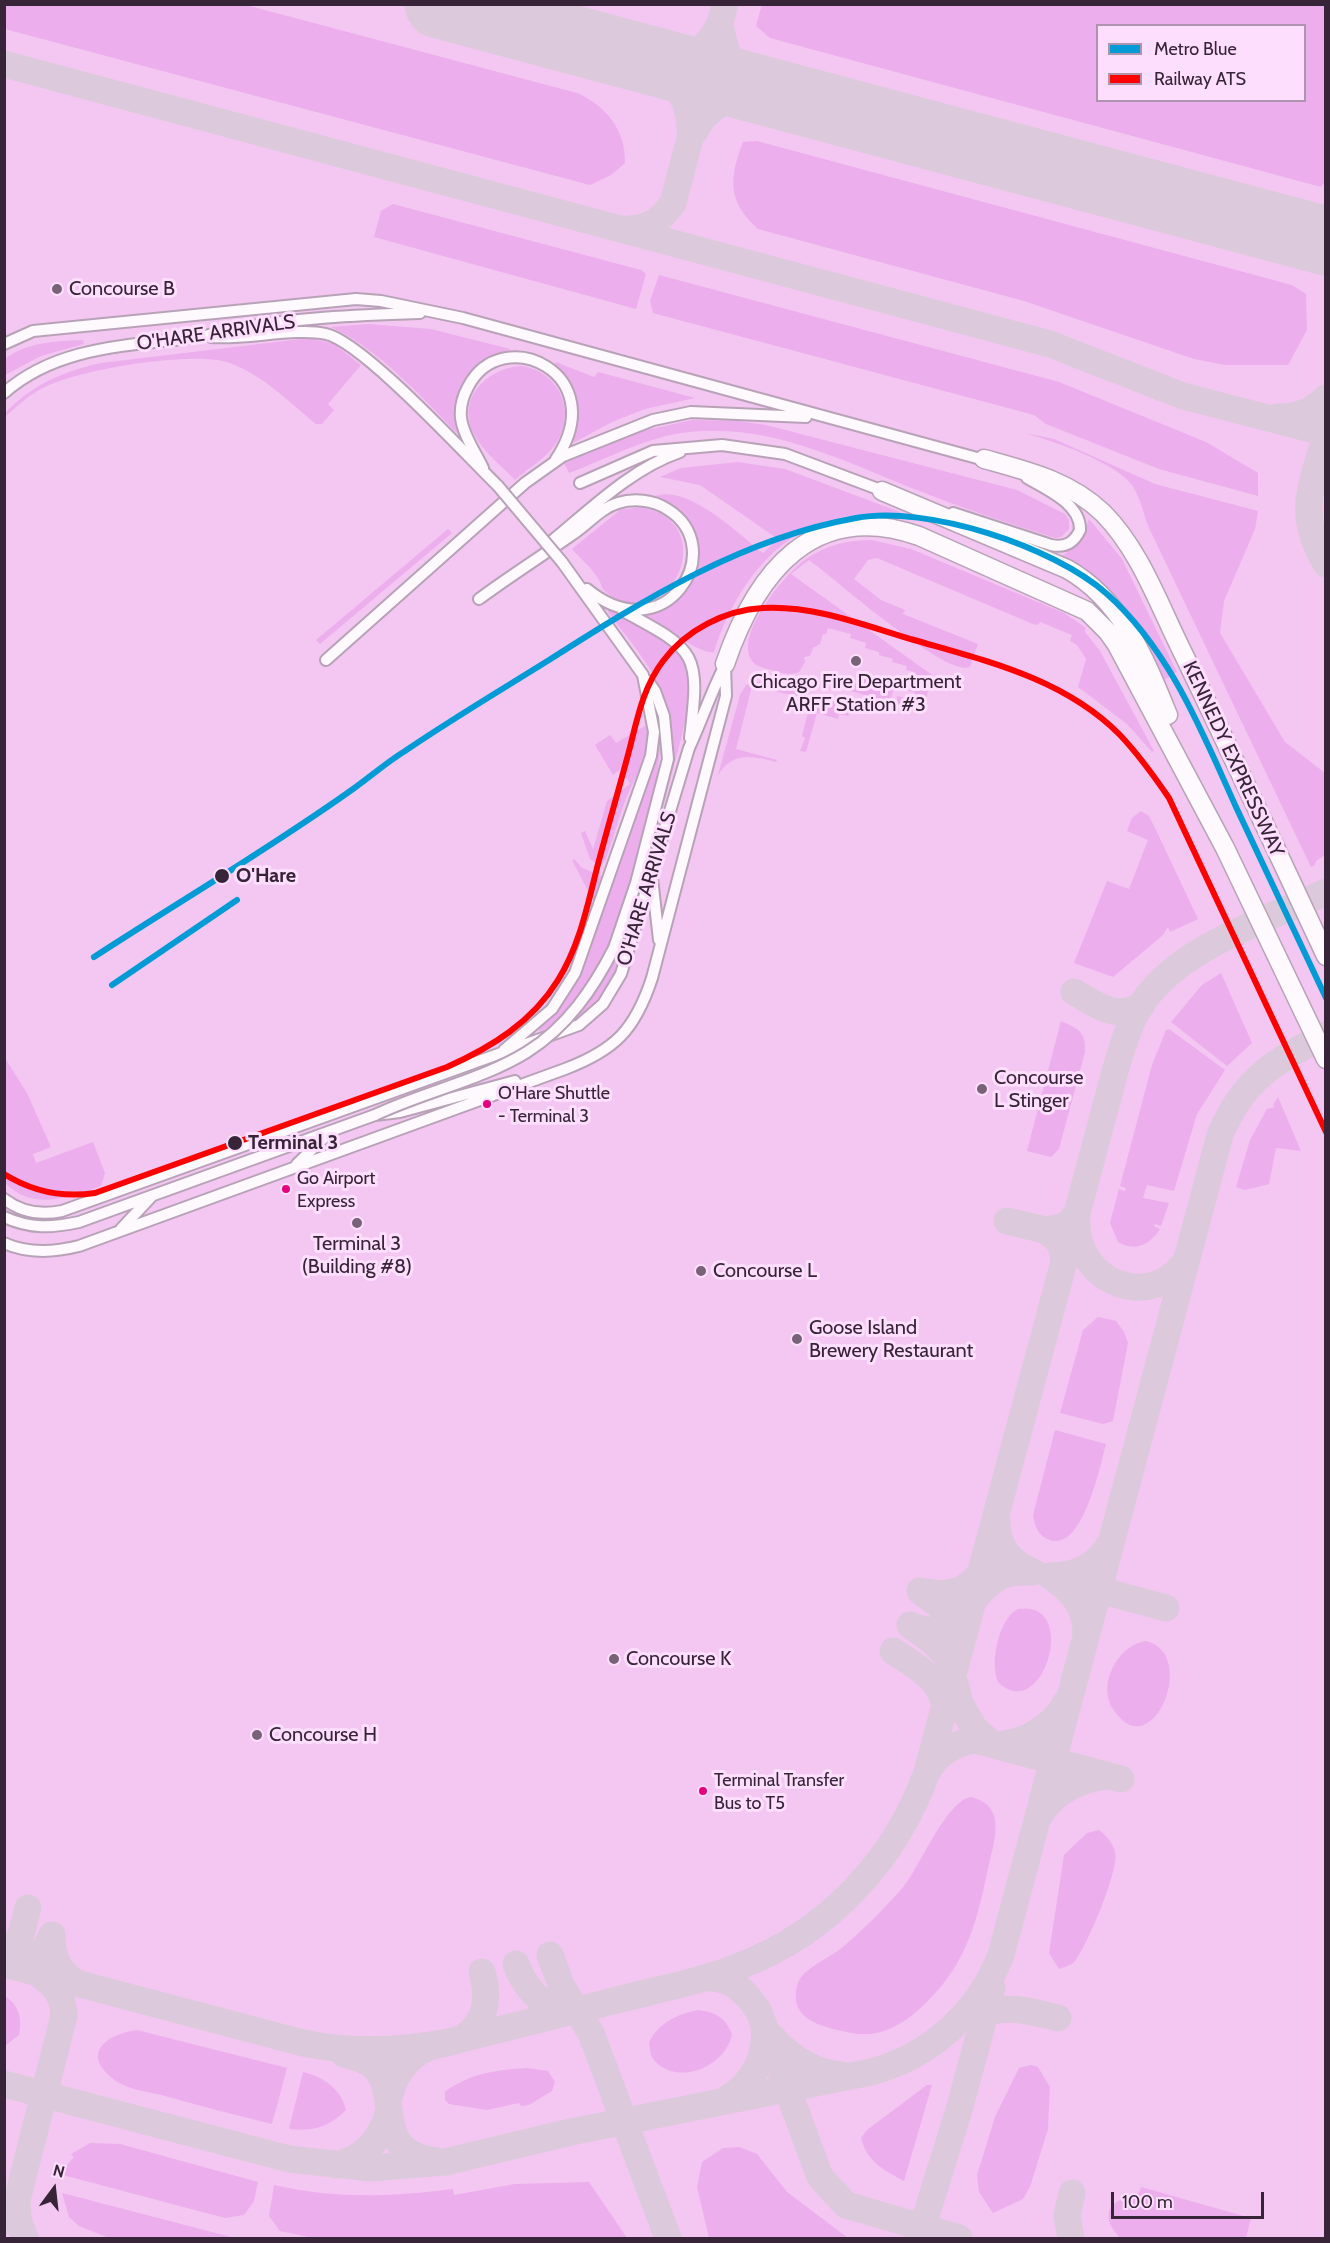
<!DOCTYPE html>
<html>
<head>
<meta charset="utf-8">
<style>
	body { margin:0 }
	#map { position:relative; width:1330px; height:2243px; overflow:hidden; background:#f0d4f0; font-family:Cabin,sans-serif }
	canvas { display:block }
	.frame { position:absolute; inset:0; border:6px solid #382438; pointer-events:none }
	.legend { position:absolute; left:1096px; top:24px; width:210px; height:78px; box-sizing:border-box; background:#fddefc; border:2px solid #ae94ae; margin:0; padding:8px 10px; list-style:none; font-size:18px; color:#382438 }
	.legend li { display:flex; align-items:center; gap:12px; height:30px }
	.legend b { width:30px; border:2px solid #ae94ae }
	.north { position:absolute; left:24px; top:2159px; width:60px; height:60px; -webkit-text-stroke:4px #fddefc; paint-order:stroke; rotate:15deg; font-size:16px; font-weight:700; line-height:24px; text-align:center; color:#382438 }
	.north::after { content:''; display:block; margin:auto; width:21px; height:27px; background:#382438; clip-path:polygon(50% 0,100% 100%,50% 72%,0 100%) }
	.scale { position:absolute; left:1111px; top:2192px; width:153px; height:27px; box-sizing:border-box; border:3px solid #382438; border-top:0; padding-left:8px; font-size:18px; line-height:21px; white-space:nowrap; color:#382438; -webkit-text-stroke:4px #fddefc; paint-order:stroke }
</style>
</head>
<body>
<div id="map">
<canvas width="1330" height="2243"></canvas>
<div class="frame"></div>
<ul class="legend">
<li><b style="height:8px;background:#039bd6"></b>Metro Blue</li>
<li><b style="height:8px;background:#fc0200"></b>Railway ATS</li>
</ul>
<div class="north">N</div>
<div class="scale">100 m</div>
</div>
<script>
const c = document.querySelector('canvas').getContext('2d');
c.lineJoin = 'round';
function fillPath(path, color) {
  c.fillStyle = color;
  c.fill(path, 'evenodd');
}
function trace(path, color, width, dash) {
  c.strokeStyle = color;
  c.lineWidth = width;
  c.lineCap = dash ? 'butt' : 'round';
  c.setLineDash(dash || []);
  c.stroke(path);
}
function drawText(font, color, halo, rows, align = 'center') {
  c.font = font + ' Cabin,sans-serif';
  c.lineWidth = 6;
  c.setLineDash([]);
  c.textBaseline = 'middle';
  c.strokeStyle = halo;
  c.fillStyle = color;
  for (const [text, x, y, turn = 0] of rows) {
    c.save();
    c.translate(x, y);
    c.rotate((+turn || 0) * Math.PI / 180);
    c.textAlign = isNaN(turn) ? turn : align;
    if (halo) c.strokeText(text, 0, 0);
    c.fillText(text, 0, 0);
    c.restore();
  }
}
fillPath(new Path2D(`
	M5,5H1325V2238H5ZM1098,26H1304V100H1098Z`), '#f3c7f2');
fillPath(new Path2D(`
	M762,4L1325,5V182L1321,187L770,38L756,26ZM1098,26H1304V100H1098Z
	M4,5H246L577,93C606,106 626,130 625,163L611,175L590,185L5,29Z
	M757,141L1292,285L1306,294L1307,330L1288,365H1225L1194,359L1024,301L758,229C727,201 729,179 743,142Z
	M393,204L641,270L646,274L636,309L374,237L381,211Z
	M659,275L1059,382L1206,442L1258,473V496L1159,469L1046,424L1034,415L653,313L650,301Z
	M368,324L431,329L510,349L508,354C498,359 487,363 478,368C458,381 456,415 459,435C422,398 379,349 331,327Z
	M309,338L334,344L361,365L328,404L334,410L322,424H316C290,403 263,375 230,363C193,350 85,369 49,385C32,392 18,405 5,417V413C32,385 64,371 101,363Z
	M83,340L84,344L41,356L5,375V359C27,342 56,341 83,340Z
	M556,362L594,377L598,372L695,398L645,409L612,422L573,443C582,412 577,389 554,365Z
	M522,366C563,373 579,418 551,450C541,461 526,470 515,480C501,465 482,451 474,434C455,398 489,367 522,366Z
	M692,420L738,421L766,425L1017,490L1065,514L1069,520V529L1061,537L1055,538C1008,523 962,508 917,490C843,461 771,423 689,432C648,436 607,459 569,473L564,463L642,431Z
	M1025,433L1054,439L1155,484L1258,511L1255,529L1224,601L1220,633L1285,742L1325,773V855L1316,861L1315,865L1311,867L1149,528C1144,516 1141,500 1134,488C1119,463 1053,441 1025,433Z
	M738,462L785,469L900,512L899,518C803,499 741,568 714,652C700,655 662,625 646,617C654,610 669,608 678,600C715,565 695,516 655,496C688,484 739,534 763,553L778,539L700,485L660,477L681,468Z
	M641,507C725,523 668,640 607,593C600,587 602,585 599,580C593,569 581,559 572,549L620,510Z
	M1089,519L1122,559L1177,672L1162,681C1146,648 1132,610 1104,585C1091,573 1076,565 1062,556L1081,542Z
	M448,529L452,533L320,644L316,640Z
	M872,540L911,549L1064,613L1085,627V632L1100,651L1154,751L1152,752L1127,724L1078,687L1086,659L1077,645L1070,641L1072,635L1040,622L1038,625L1033,624L877,558L868,560L854,579L881,600L905,610L903,614L978,644L970,667C946,678 832,576 809,560L791,574L932,675L923,711L897,704V696L913,700L915,692L908,691L914,672L906,670L907,666L892,662L893,659L879,655V652L865,648L866,643L850,638L851,634L828,628L826,634H823L820,644L813,648L810,656L804,657L805,662L799,672C789,676 781,673 772,670C768,669 762,668 758,666C724,646 786,572 806,559C826,545 848,540 872,540Z
	M610,610L671,645L683,661L689,678L690,699L681,739L640,894L638,892C652,835 685,757 665,700C654,668 628,639 608,612Z
	M859,677L894,687L891,698L885,701L851,691Z
	M762,681L797,691L803,697L801,706V697L752,686L736,749L777,760L776,762C753,756 733,751 718,775L740,695L746,685Z
	M817,696L851,707L848,716L839,714L838,719L817,713L806,752L800,751L805,738L802,736L811,700Z
	M657,721C674,749 624,909 609,943C600,964 562,1030 539,1031V1027L566,999L584,966L654,756Z
	M648,724C652,754 634,777 624,804C618,822 612,840 606,859L603,863L597,864L590,859L581,833L585,831L593,849L607,801L630,784L621,769L613,775L595,745L610,735L616,743Z
	M1141,811L1149,816L1156,830L1198,919L1170,932L1168,927L1163,935L1113,977L1074,963L1107,881L1129,889L1148,840L1127,831L1132,818Z
	M574,859L582,868L604,877L594,902L572,860Z
	M620,950C626,973 593,1007 575,1019L599,988Z
	M1221,973L1252,1043L1227,1066L1171,1022L1202,985Z
	M1061,1021C1079,1029 1086,1032 1085,1052L1059,1149L1051,1157L1027,1151Z
	M1169,1029L1225,1070L1197,1114L1174,1191L1147,1185L1143,1198L1169,1203L1161,1226L1155,1224L1154,1226L1160,1229C1150,1245 1135,1252 1118,1242L1110,1223L1119,1189L1125,1191L1126,1188L1120,1186L1152,1065L1166,1030Z
	M5,1058L27,1093L51,1147L33,1154L36,1163L93,1142L105,1173L101,1186C67,1198 33,1211 5,1183Z
	M1278,1097L1301,1151L1276,1148L1269,1184L1245,1190L1236,1187L1250,1140L1267,1109L1275,1107L1273,1105Z
	M1098,1317L1116,1321L1124,1332L1128,1343L1113,1421L1103,1424L1060,1413L1083,1330Z
	M1055,1430L1106,1444C1100,1466 1083,1551 1050,1540C1038,1536 1035,1527 1033,1515Z
	M1018,1609C1081,1599 1043,1726 998,1682C990,1664 998,1619 1018,1609Z
	M1146,1641C1200,1654 1151,1769 1113,1709C1097,1684 1118,1645 1146,1641Z
	M971,1797C982,1800 990,1804 994,1816C999,1831 991,1854 988,1869C975,1930 964,1970 916,2012C898,2028 875,2038 851,2033C828,2028 792,2022 796,1992C797,1984 799,1978 806,1972C817,1962 832,1956 843,1947C865,1928 885,1908 904,1886C921,1865 946,1801 971,1797Z
	M1099,1830C1106,1835 1113,1843 1115,1852C1120,1868 1087,1946 1075,1961C1072,1965 1064,1967 1059,1969L1049,1953L1064,1855L1087,1833Z
	M5,1996C20,2006 22,2019 19,2035L5,2046Z
	M698,2010C715,2012 725,2017 732,2034C726,2067 677,2087 654,2060C650,2056 650,2048 649,2042C660,2022 676,2015 698,2010Z
	M137,2030L287,2068L272,2124C236,2115 200,2106 165,2096C150,2092 129,2090 116,2081C80,2055 104,2035 137,2030Z
	M1031,2065L1038,2067L1050,2087L1048,2129L1030,2187L1023,2199L993,2213L979,2192L977,2175L995,2117L1019,2068Z
	M527,2068L548,2071L555,2082L552,2091L529,2105L521,2106L519,2103L487,2110L449,2104L445,2100V2092C470,2073 496,2070 527,2068Z
	M303,2072C324,2077 341,2089 346,2110C329,2127 312,2132 289,2129Z
	M927,2085H932L904,2181C884,2170 867,2162 861,2138L867,2130Z
	M90,2143L120,2144L258,2182L254,2201L244,2215L225,2218L59,2174L74,2157L71,2155L73,2153Z
	M739,2147L757,2154L787,2192L848,2238H709L697,2187L702,2162L723,2148Z
	M589,2182L627,2238H313L280,2231L269,2216L274,2185C336,2199 391,2197 453,2189L454,2195L515,2184Z
	M1141,2187L1251,2218L1246,2238H1120C1097,2213 1111,2200 1139,2193Z
	M62,2193L235,2238H109L79,2226L69,2217Z`), '#edaeed');
trace(new Path2D(`
	M720,26C727,62 737,77 769,94
	M640,58C670,73 689,94 690,128
	M644,59C674,65 704,56 718,27
	M4,64L1050,344L1183,396L1326,433
	M694,132C710,102 737,92 769,94
	M628,229C649,229 661,220 673,203L725,4
	M1306,236L1326,245
	M1277,417C1297,417 1311,412 1326,398
	M1326,435C1311,488 1296,513 1326,564
	M1074,992C1098,1005 1113,1020 1141,1006
	M1007,1221L1045,1230
	M1077,1221C1075,1283 1153,1313 1187,1259
	M1064,1259L1060,1242L1045,1230L1066,1226L1077,1213
	M1081,1585L1166,1608
	M1086,1634C1086,1607 1072,1590 1050,1576C1075,1576 1096,1568 1109,1545
	M962,1638L954,1617L920,1591C946,1597 969,1593 983,1568
	M893,1651C915,1666 948,1682 944,1714
	M991,1743L974,1728L961,1705L947,1656L932,1641L910,1625C963,1648 965,1593 1001,1576C1011,1571 1022,1572 1033,1572C1010,1562 997,1547 997,1521
	M998,1745C1025,1743 1053,1727 1066,1702
	M929,1769C940,1752 955,1743 975,1740L1121,1779
	M1038,1818C1052,1793 1081,1778 1108,1776
	M21,1934L28,1908
	M4,1955L16,1944L21,1934C16,1983 62,1967 64,2016L17,2200L4,2222
	M550,1955L562,1987L591,2033L668,2238
	M4,1964L303,2043C355,2054 406,2051 458,2040C510,2027 561,2014 613,2001C655,1990 700,1982 740,1966C828,1932 895,1861 927,1772L1116,1068C1122,1048 1128,1027 1139,1008C1176,948 1264,921 1326,892
	M516,1964C524,1986 543,2010 569,2012
	M14,1966C34,1964 44,1954 52,1935C52,1956 58,1973 76,1982
	M704,1978C730,1975 747,1992 759,2012L820,2177L846,2205L959,2238
	M971,2020C999,2002 1027,2010 1058,2018
	M772,2037C791,2058 813,2073 842,2075
	M344,2054C354,2057 366,2059 374,2067C403,2096 369,2152 436,2161
	M4,2084L289,2159L371,2168L445,2162L571,2132L871,2072C931,2056 978,2013 1001,1955L1220,1135C1243,1080 1274,1061 1326,1035
	M725,2100C752,2085 767,2058 764,2027
	M388,2102C392,2080 405,2058 427,2048C437,2044 449,2044 458,2040C486,2027 490,1998 482,1972
	M337,2165C364,2158 381,2140 388,2113
	M17,2200L18,2219L25,2238
	M919,2238L959,2110L992,1988
	M1071,2238L1067,2216L1072,2193`), '#dccadc', 27);
trace(new Path2D(`
	M439,4L1326,241`), '#dccadc', 69);
const street = new Path2D(`
	M211,337C245,340 296,327 326,334C363,342 466,455 498,486
	M4,344L33,331L356,299L381,301L463,318L988,461
	M4,393C58,345 131,346 198,337C209,336 219,332 229,330C291,318 357,315 420,313
	M483,468C476,453 463,435 461,418C460,408 463,396 468,387C502,321 613,374 556,459
	M580,483L653,451L722,445L785,454L886,492
	M953,513L1051,545C1065,548 1074,543 1080,530C1081,504 1046,489 1027,478
	M553,540C592,508 631,469 680,452
	M479,599C510,576 542,556 573,534C588,524 601,508 618,503C634,498 653,500 667,509C731,548 666,654 587,589
	M623,611C698,651 700,653 690,738
	M326,660L525,483L563,456L653,420L691,412L806,417
	M652,878L659,940
	M614,948L636,883L668,759L664,716L655,691L648,681
	M504,1050L552,1009L575,973L651,756L654,732L643,675L562,562
	M297,1164L329,1133
	M4,1199C21,1212 42,1215 62,1211L579,1025L603,1004L621,974L689,748C702,720 711,692 725,665
	M4,1217C31,1229 51,1228 79,1222L375,1115L400,1112L515,1081
	M121,1229L151,1197
	M4,1243C28,1254 55,1252 79,1246L565,1069C615,1050 635,1030 652,978L726,696L725,664`);
const highway = new Path2D(`
	M984,459C1027,471 1070,481 1103,513C1140,550 1159,605 1182,651C1231,752 1278,854 1326,956
	M882,491L1067,569C1122,600 1145,659 1168,715
	M725,664C756,573 813,499 919,536L1087,611L1108,632L1117,645L1225,848L1326,1059`);
trace(street, '#b8a2b7', 14);
trace(highway, '#b8a2b7', 21);
trace(street, '#fdf9fd', 10);
trace(highway, '#fdf9fd', 18);
const streetBridge = new Path2D(`
	M498,486L562,562
	M375,1115C423,1092 482,1080 527,1052C567,1027 593,989 614,948`);
trace(streetBridge, '#b8a2b7', 14, []);
trace(streetBridge, '#fdf9fd', 10);
trace(new Path2D(`
	M4,1174C33,1192 62,1198 95,1193L447,1067C492,1047 532,1022 558,980C580,945 588,903 598,864C608,826 619,789 629,751C637,720 643,687 663,661C686,630 725,610 763,608C815,605 866,626 914,640C987,661 1065,679 1120,735C1138,754 1154,776 1169,798L1326,1132`), '#fc0200', 6);
trace(new Path2D(`
	M94,957C180,901 269,849 353,789C370,777 387,762 405,751C452,719 501,690 549,660C645,599 743,538 856,518C927,505 1053,546 1107,594C1170,650 1202,732 1236,807C1266,870 1296,934 1326,998
	M112,985L237,900`), '#039bd6', 6);
for (const [x, y, r, color] of [
	[57,289,6,"#786278"],
	[856,661,6,"#786278"],
	[222,876,8,"#382438"],
	[982,1089,6,"#786278"],
	[487,1104,5,"#e5007d"],
	[235,1143,8,"#382438"],
	[286,1189,5,"#e5007d"],
	[357,1223,6,"#786278"],
	[701,1271,6,"#786278"],
	[797,1339,6,"#786278"],
	[614,1659,6,"#786278"],
	[257,1735,6,"#786278"],
	[703,1791,5,"#e5007d"]
]) {
  const dot = new Path2D();
  dot.arc(x, y, r, 0, 2 * Math.PI);
  c.fillStyle = color;
  c.fill(dot);
  trace(dot, '#fddefc', 2);
}
drawText('18px', '#382438', '#fddefc', [
	["O'Hare Shuttle",498,1094],
	["- Terminal 3",498,1117],
	["Go Airport",297,1179],
	["Express",297,1202],
	["Terminal Transfer",714,1781],
	["Bus to T5",714,1804]
], 'left');
drawText('20px', '#382438', '#fddefc', [
	["Concourse B",69,289],
	["Chicago Fire Department",856,682,"center"],
	["ARFF Station #3",856,705,"center"],
	["Concourse",994,1078],
	["L Stinger",994,1101],
	["Terminal 3",357,1244,"center"],
	["(Building #8)",357,1267,"center"],
	["Concourse L",713,1271],
	["Goose Island",809,1328],
	["Brewery Restaurant",809,1351],
	["Concourse K",626,1659],
	["Concourse H",269,1735]
], 'left');
drawText('20px', '#382438', '#fddefc', [
	["O'HARE ARRIVALS",216,333,-8],
	["KENNEDY EXPRESSWAY",1233,759,65],
	["O'HARE ARRIVALS",647,889,-73]
]);
drawText('bold 20px', '#382438', '#fddefc', [
	["O'Hare",236,876],
	["Terminal 3",248,1143]
], 'left');
</script>
</body>
</html>
